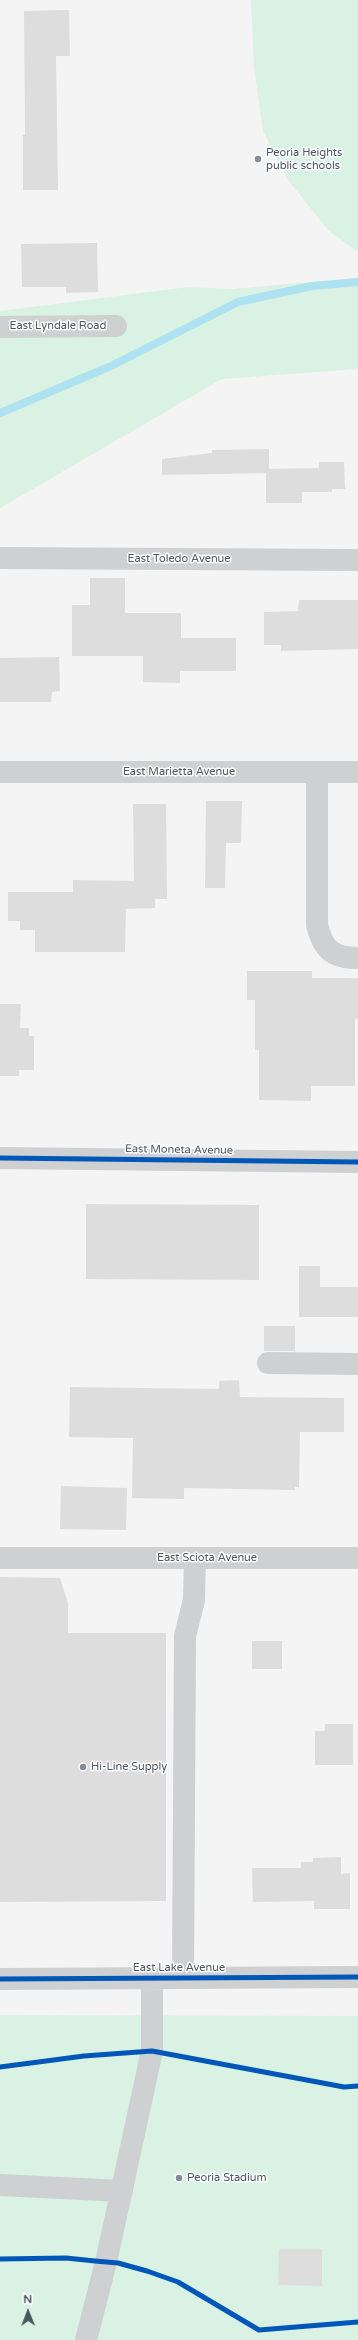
<!DOCTYPE html>
<html>
<head>
<meta charset="utf-8">
<style>
	body { margin:0 }
	#map { position:relative; width:358px; height:2340px; overflow:hidden; background:#f4f4f4; font-family:"Varela Round",sans-serif }
	canvas { display:block }
	.north { position:absolute; left:8px; top:2292px; width:40px; height:40px; -webkit-text-stroke:3px #fff; paint-order:stroke; rotate:359deg; font-size:11px; font-weight:700; line-height:16px; text-align:center; color:#4a5661 }
	.north::after { content:''; display:block; margin:auto; width:14px; height:18px; background:#4a5661; clip-path:polygon(50% 0,100% 100%,50% 72%,0 100%) }
</style>
</head>
<body>
<div id="map">
<canvas width="358" height="2340"></canvas>
<div class="north">N</div>
</div>
<script>
const c = document.querySelector('canvas').getContext('2d');
c.lineJoin = 'round';
function fillPath(path, color) {
  c.fillStyle = color;
  c.fill(path, 'evenodd');
}
function trace(path, color, width, dash) {
  c.strokeStyle = color;
  c.lineWidth = width;
  c.lineCap = dash ? 'butt' : 'round';
  c.setLineDash(dash || []);
  c.stroke(path);
}
function drawText(font, color, halo, rows, align = 'center') {
  c.font = font + ' "Varela Round",sans-serif';
  c.lineWidth = 3;
  c.setLineDash([]);
  c.textBaseline = 'middle';
  c.strokeStyle = halo;
  c.fillStyle = color;
  for (const [text, x, y, turn = 0] of rows) {
    c.save();
    c.translate(x, y);
    c.rotate((+turn || 0) * Math.PI / 180);
    c.textAlign = isNaN(turn) ? turn : align;
    if (halo) c.strokeText(text, 0, 0);
    c.fillText(text, 0, 0);
    c.restore();
  }
}
fillPath(new Path2D(`
	M251,0H358V252L329,231L288,180L263,131L254,67Z
	M358,278V369L222,379L0,508V311L188,287L232,289Z
	M0,2015L358,2016V2340H0Z`), '#d9f2e3');
trace(new Path2D(`
	M0,413L111,366L238,302L312,286L358,282`), '#aee2f0', 8);
fillPath(new Path2D(`
	M69,10L70,56H56L58,190H23V135H25L24,11Z
	M97,243L98,292L66,293V287H22L21,244Z
	M269,449V469L319,468V462H344L345,489H332V492H302V503H266V473L162,475V459L212,453V450Z
	M90,578H125V613H181V638H236V671H180V683L143,682V656H72V605H90Z
	M299,600H358V649L281,651V645H264V612L298,611Z
	M59,657L60,691L52,692L51,702H0V658Z
	M206,801H242L241,843H226L225,888H205Z
	M133,804H166L167,899H155V908L126,909L125,952H35V930H20V921H8V892H73V880L134,881Z
	M247,971H312V978H358V1019H355V1086H311V1101L259,1100V1050H255V1000H247Z
	M0,1004H21L20,1028H29V1036H34V1070H19V1076H0Z
	M86,1204L259,1205V1280L86,1279Z
	M299,1266H320V1287H358V1317H299Z
	M264,1326H295V1351H264Z
	M239,1380L240,1397L344,1398V1432H300L299,1487H295V1490L184,1488V1499L132,1498L133,1438L69,1437L70,1387L219,1389V1381Z
	M61,1486L127,1488L126,1530L60,1529Z
	M0,1577L60,1578L68,1603V1633H166V1901L0,1902Z
	M252,1641H282V1669H252Z
	M325,1724H353V1765H315V1731H325Z
	M341,1857V1874L350,1873V1909H314V1901L253,1902L252,1868H301V1862H313V1858Z
	M279,2249H322V2286L278,2285Z`), '#ddddde');
trace(new Path2D(`
	M0,327L116,326
	M0,558L358,560
	M0,772H358
	M317,772V925C323,949 332,958 358,958
	M0,1158L358,1162
	M268,1363L358,1364
	M0,1558H358
	M183,1978L185,1636L194,1600L195,1558
	M0,1979L358,1977
	M0,2185L122,2191
	M86,2340L106,2262L152,2051V1978`), '#ced0d2', 22);
trace(new Path2D(`
	M0,1158L358,1162
	M0,1979L358,1977
	M0,2067L84,2056L152,2051L344,2087L358,2086
	M0,2259L66,2258L95,2261L118,2263L147,2271L178,2282L259,2330L358,2322`), '#0057b8', 5);
for (const [x, y, r, color] of [
	[258,159,4,"#868d94"],
	[83,1767,4,"#868d94"],
	[179,2178,4,"#868d94"]
]) {
  const dot = new Path2D();
  dot.arc(x, y, r, 0, 2 * Math.PI);
  c.fillStyle = color;
  c.fill(dot);
  trace(dot, '#fff', 1.5);
}
drawText('11px', '#4a5661', '#fff', [
	["Peoria Heights",266,153],
	["public schools",266,166],
	["Hi-Line Supply",91,1767],
	["Peoria Stadium",187,2178]
], 'left');
drawText('11px', '#4a5661', '#fff', [
	["East Lyndale Road",58,326],
	["East Toledo Avenue",179,559],
	["East Marietta Avenue",179,772],
	["East Moneta Avenue",179,1150,1],
	["East Sciota Avenue",207,1558],
	["East Lake Avenue",179,1968]
]);
</script>
</body>
</html>
